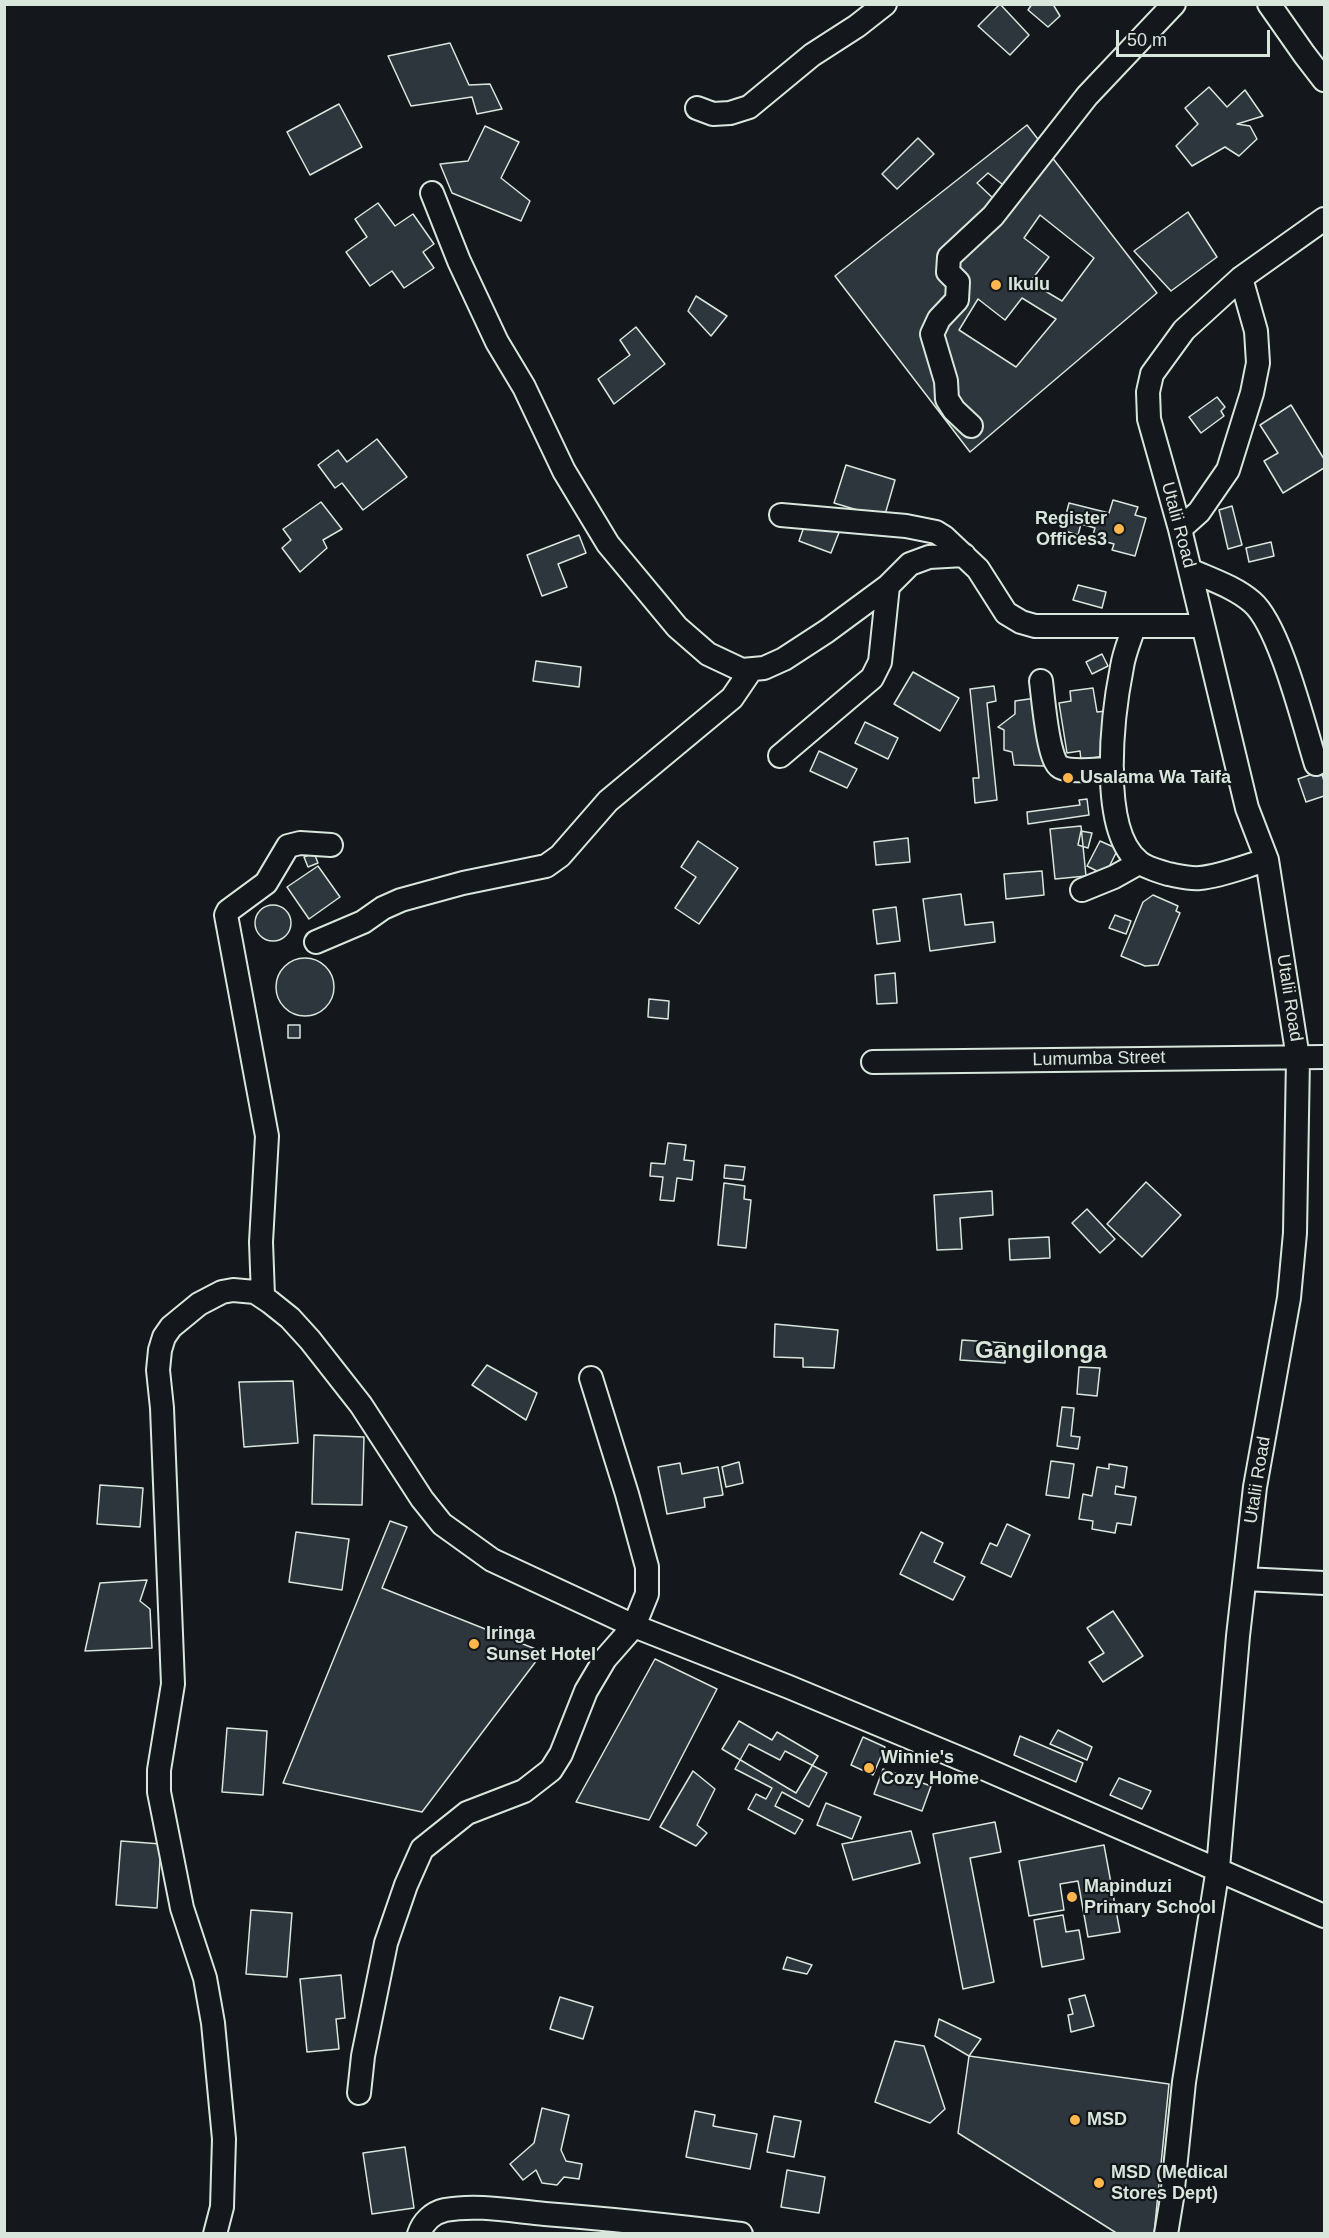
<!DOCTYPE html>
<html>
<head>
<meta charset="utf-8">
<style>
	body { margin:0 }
	#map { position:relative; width:1329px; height:2238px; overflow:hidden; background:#14181c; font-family:Helvetica,sans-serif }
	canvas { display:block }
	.frame { position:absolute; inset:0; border:6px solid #d8e6dc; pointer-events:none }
	.scale { position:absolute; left:1116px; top:30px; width:154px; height:27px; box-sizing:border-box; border:3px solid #d8e6dc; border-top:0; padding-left:8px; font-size:18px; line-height:21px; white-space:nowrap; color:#d8e6dc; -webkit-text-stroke:4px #14181c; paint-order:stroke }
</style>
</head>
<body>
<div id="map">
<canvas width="1329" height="2238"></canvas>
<div class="frame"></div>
<div class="scale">50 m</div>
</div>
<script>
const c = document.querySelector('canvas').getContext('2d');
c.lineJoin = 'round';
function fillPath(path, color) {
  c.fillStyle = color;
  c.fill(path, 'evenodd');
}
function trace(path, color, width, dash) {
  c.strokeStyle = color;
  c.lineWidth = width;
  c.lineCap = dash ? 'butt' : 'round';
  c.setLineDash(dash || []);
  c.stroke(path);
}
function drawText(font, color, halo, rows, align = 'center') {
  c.font = font + ' Helvetica,sans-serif';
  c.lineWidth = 4.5;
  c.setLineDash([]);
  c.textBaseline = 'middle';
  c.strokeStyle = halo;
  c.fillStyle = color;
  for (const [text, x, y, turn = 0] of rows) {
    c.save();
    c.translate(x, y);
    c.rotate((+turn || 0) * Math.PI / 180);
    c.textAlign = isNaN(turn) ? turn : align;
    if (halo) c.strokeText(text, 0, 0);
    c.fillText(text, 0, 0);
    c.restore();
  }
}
const building = new Path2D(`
	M1000,4L1029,35L1010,55L978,26Z
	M1032,4H1056L1054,6L1060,16L1048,27L1028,10Z
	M450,43L469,85L490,84L502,109L477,114L472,97L411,106L388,56Z
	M1209,87L1227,107L1245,90L1263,116L1237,124L1250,126L1257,139L1239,156L1225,147L1192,166L1176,146L1198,124L1185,108Z
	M339,104L362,147L310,175L287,132Z
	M1027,125L1157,293L970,452L835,276Z
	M485,126L519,142L501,178L530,201L521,221L452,193L440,164L468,161Z
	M918,138L934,154L897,189L882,174Z
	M988,173L1007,188L996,201L977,183Z
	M378,203L395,226L413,214L434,244L423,252L434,268L404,288L392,271L370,286L346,252L367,237L355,219Z
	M1188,212L1217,257L1171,291L1134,251Z
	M1040,215L1094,258L1062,301L1030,282L1049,257L1024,238Z
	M696,296L727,316L711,336L688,311Z
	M1022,298L1056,319L1016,367L959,330L978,299L1005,320Z
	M636,327L665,364L614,404L598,379L630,355L620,340Z
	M1217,397L1225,407L1221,411L1224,416L1201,433L1189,417Z
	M1291,405L1324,459V468L1283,493L1264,461L1278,453L1260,425Z
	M377,439L407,477L363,510L342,483L335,488L318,465L338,450L347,462Z
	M846,465L895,480L884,518L834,503Z
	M1113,500L1138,507L1135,515L1146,518L1135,556L1112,550L1114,544L1092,538L1095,528L1081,524L1078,535L1062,530L1069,503L1109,513Z
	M321,502L342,529L323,540L327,548L300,572L282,548L291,540L283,529Z
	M1232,506L1242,545L1228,549L1219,510Z
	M807,518L840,530L831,553L799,541Z
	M579,535L586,553L558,564L567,587L542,596L527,555Z
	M1271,542L1274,556L1249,562L1246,548Z
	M1078,585L1106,592L1102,608L1073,600Z
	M1102,654L1108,666L1092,674L1086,662Z
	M536,661L581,667L579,687L533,681Z
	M913,672L959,698L940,731L894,704Z
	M994,686L996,701L987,703L997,800L975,803L973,778H979L970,689Z
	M1093,688L1097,712L1106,711L1109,733L1101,734L1104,756L1081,760L1080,751L1067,753L1059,703L1071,701L1070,691Z
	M1036,698L1035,727L1044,766L1014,765L1012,752L1004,750V730L998,727L1015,714V701Z
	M865,722L898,738L888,759L855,743Z
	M819,751L857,769L847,788L810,771Z
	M1321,771L1324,781V796L1306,802L1298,779Z
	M1087,799L1089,815L1028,824L1027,812L1080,805L1079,800Z
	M1081,826L1086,876L1055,879L1050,829Z
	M1081,831L1092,833L1088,848L1078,845Z
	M908,838L910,862L876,865L874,842Z
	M698,841L738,868L699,924L675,908L696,877L681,867Z
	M1100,841L1118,849L1105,875L1087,866Z
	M314,853L318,863L308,867L304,857Z
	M318,866L340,897L309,919L287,887Z
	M1042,871L1044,895L1006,899L1004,874Z
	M961,894L965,925L993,922L995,942L930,951L923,899Z
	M1153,895L1178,906L1176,911L1180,913L1158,965L1145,966L1121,956L1143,902Z
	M255 923a18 18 0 1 1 36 0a18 18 0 1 1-36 0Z
	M896,907L900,941L877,944L873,910Z
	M1115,915L1131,921L1126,934L1109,928Z
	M276 987a29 29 0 1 1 58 0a29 29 0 1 1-58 0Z
	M895,973L897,1003L877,1004L875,975Z
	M649,999L669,1001L668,1019L648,1017Z
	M288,1025H300V1038H288Z
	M668,1143L686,1145L684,1160L694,1161L692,1180L677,1178L674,1201L660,1200L663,1177L650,1176L651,1163L665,1164Z
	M725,1165L745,1167L743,1180L724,1178Z
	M1146,1182L1181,1215L1142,1257L1107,1224Z
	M724,1183L745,1186L744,1199L751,1200L746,1248L718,1245Z
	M992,1191L993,1215L960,1218L962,1249L937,1250L934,1195Z
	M1087,1209L1115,1239L1100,1253L1072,1223Z
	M1049,1237L1050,1258L1010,1260L1009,1239Z
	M775,1324L838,1330L834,1368L803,1367V1358L774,1357Z
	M962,1340L1005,1343V1363L960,1360Z
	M487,1365L537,1393L526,1420L472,1385Z
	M1079,1367L1100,1368L1097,1396L1077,1394Z
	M293,1381L298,1443L244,1447L239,1382Z
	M1062,1407L1074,1408L1071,1436L1080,1437L1078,1449L1057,1446Z
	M314,1435L364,1437L362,1505L312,1504Z
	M1051,1461L1074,1464L1069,1498L1046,1495Z
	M739,1462L743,1483L726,1487L722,1467Z
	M680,1463L682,1474L718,1467L723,1495L704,1498L705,1507L667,1514L658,1467Z
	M1109,1464L1127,1467L1124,1488L1116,1486L1115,1494L1136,1497L1131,1525L1117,1523L1115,1533L1092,1529L1093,1521L1079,1519L1083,1494L1092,1496L1097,1467L1109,1469Z
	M100,1485L143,1488L140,1527L97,1524Z
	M390,1521L407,1527L382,1588L543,1652L422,1812L283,1783Z
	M1007,1524L1030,1535L1011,1577L981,1563L990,1543L997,1546Z
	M296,1532L349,1539L342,1590L289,1582Z
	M921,1532L943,1543L934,1562L965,1577L953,1600L900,1574Z
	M147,1580L140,1601L150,1609L152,1648L85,1651L100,1583Z
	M1113,1611L1143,1656L1103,1682L1089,1662L1104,1653L1087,1628Z
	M655,1659L717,1689L649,1820L576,1802Z
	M739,1721L772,1740L777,1732L818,1756L796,1793L722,1749Z
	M227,1728L267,1731L263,1795L222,1792Z
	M1058,1730L1092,1747L1087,1760L1050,1744Z
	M1020,1736L1083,1763L1076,1782L1014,1755Z
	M863,1737L885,1747L873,1775L851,1765Z
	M749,1744L780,1760L785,1751L827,1773L809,1807L782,1792L775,1806L803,1820L795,1834L748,1809L756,1794L766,1799L772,1788L735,1769Z
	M883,1769L931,1786L922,1811L874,1794Z
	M693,1771L715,1789L697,1825L707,1833L696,1846L660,1827Z
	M1119,1778L1151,1791L1142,1809L1110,1795Z
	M826,1803L861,1817L852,1839L817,1825Z
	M995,1822L1001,1852L970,1858L994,1982L963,1989L933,1834Z
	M911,1831L920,1863L853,1880L842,1844Z
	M121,1841L161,1844L157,1908L116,1905Z
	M1104,1845L1120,1932L1088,1937L1078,1881L1060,1884L1064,1910L1029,1916L1019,1861Z
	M251,1910L292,1913L287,1977L246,1974Z
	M1063,1915L1066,1932L1079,1930L1084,1959L1042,1967L1034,1920Z
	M787,1957L812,1965L807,1974L783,1969Z
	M341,1975L345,2018L336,2019L339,2049L307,2052L300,1979Z
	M1085,1995L1094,2026L1071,2032L1068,2015L1073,2014L1069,1999Z
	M560,1997L593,2007L583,2039L550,2029Z
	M939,2019L981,2039L969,2056L935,2036Z
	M895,2041L924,2046L945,2109L930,2123L875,2102Z
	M969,2056L1169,2084L1154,2234H1118L958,2133Z
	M542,2108L569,2115L561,2150L566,2161L582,2164L579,2179L564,2177L557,2185L542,2183L536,2170L523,2180L510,2164L534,2143Z
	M695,2111L715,2115L713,2126L757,2134L750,2169L686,2157Z
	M774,2116L801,2121L794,2157L767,2152Z
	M405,2147L414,2208L372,2214L363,2153Z
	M787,2170L825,2177L819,2213L781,2207Z`);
fillPath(building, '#2c363c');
trace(building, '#d8e6dc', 1.5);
const minor = new Path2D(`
	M1269,4L1304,54L1324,80
	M697,108L713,114L730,113L749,107L812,55L857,26L885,4
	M432,193L459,261L497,342L524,387L564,471L608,544L677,627L708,654L742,670L764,668L784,659L827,631L888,586L910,564L929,557L964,555
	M971,426L954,410L947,399L946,381L932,334L939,319L957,300L958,282L948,272L949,257L993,216L1087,96L1174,4
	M781,515L906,526L936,532L944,537L978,569L1006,613L1021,622L1035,626H1202
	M1180,529L1199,512L1228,470L1252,393L1258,363L1256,331L1241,278
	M1190,570C1210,579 1235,587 1252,602C1280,626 1304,726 1316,764
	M1134,627C1130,640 1124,653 1122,667C1113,712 1098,830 1139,862C1146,868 1159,871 1168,874C1179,876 1189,879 1200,878C1222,876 1245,866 1267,860
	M1041,681C1043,696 1048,761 1060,767C1071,773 1099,769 1112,769
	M780,756L872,678L880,662L888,586
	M1082,890L1114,877L1139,863
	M316,942L363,922L383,908L401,900L463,883L546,866L560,856L608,801L732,698L751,670
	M873,1062L1324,1057
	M263,1296L261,1242L267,1136L226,915L228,911L266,883L288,846L300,843L331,845
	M1245,1579L1324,1583
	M359,2093L363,2056L386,1943L406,1885L422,1849L467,1813L524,1791L551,1770L561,1754L586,1691L605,1659L634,1626L647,1594V1567L627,1494L591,1378
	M215,2234L222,2207L224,2139L213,2023L205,1978L182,1908L159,1792V1770L173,1684L162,1408L158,1370L160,1350L164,1337L171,1327L199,1304L222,1292L233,1290L255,1292L270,1302L290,1318L310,1340L361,1405L422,1499L442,1524L492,1560L634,1626L789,1687L976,1765L1324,1916
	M419,2234C423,2222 432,2213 445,2210C477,2204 512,2211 545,2214C610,2219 675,2226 741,2234
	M1166,2234L1172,2198L1184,2082L1218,1868L1238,1636L1255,1487L1289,1298L1295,1233L1298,1058L1267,860L1247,808L1180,529L1149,419L1148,392L1152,374L1184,330L1241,278L1324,219`);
trace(minor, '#d8e6dc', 26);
trace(minor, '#14181c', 22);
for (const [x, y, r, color] of [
	[996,285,6,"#ffb74d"],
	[1119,529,6,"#ffb74d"],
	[1068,778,6,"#ffb74d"],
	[474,1644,6,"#ffb74d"],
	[869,1768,6,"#ffb74d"],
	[1072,1897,6,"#ffb74d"],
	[1075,2120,6,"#ffb74d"],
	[1099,2183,6,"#ffb74d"]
]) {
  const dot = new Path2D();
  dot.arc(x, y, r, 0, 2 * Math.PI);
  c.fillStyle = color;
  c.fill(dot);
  trace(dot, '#14181c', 2);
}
drawText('bold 18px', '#d8e6dc', '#14181c', [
	["Ikulu",1008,285],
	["Register",1107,519,"right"],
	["Offices3",1107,540,"right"],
	["Usalama Wa Taifa",1080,778],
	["Iringa",486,1634],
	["Sunset Hotel",486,1655],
	["Winnie's",881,1758],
	["Cozy Home",881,1779],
	["Mapinduzi",1084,1887],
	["Primary School",1084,1908],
	["MSD",1087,2120],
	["MSD (Medical",1111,2173],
	["Stores Dept)",1111,2194]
], 'left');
drawText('18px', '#d8e6dc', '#14181c', [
	["Utalii Road",1178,525,75],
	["Utalii Road",1289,998,81],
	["Lumumba Street",1099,1059,-1],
	["Utalii Road",1258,1480,-81]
]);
drawText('bold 24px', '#d8e6dc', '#14181c', [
	["Gangilonga",1041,1351]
]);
</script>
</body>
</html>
